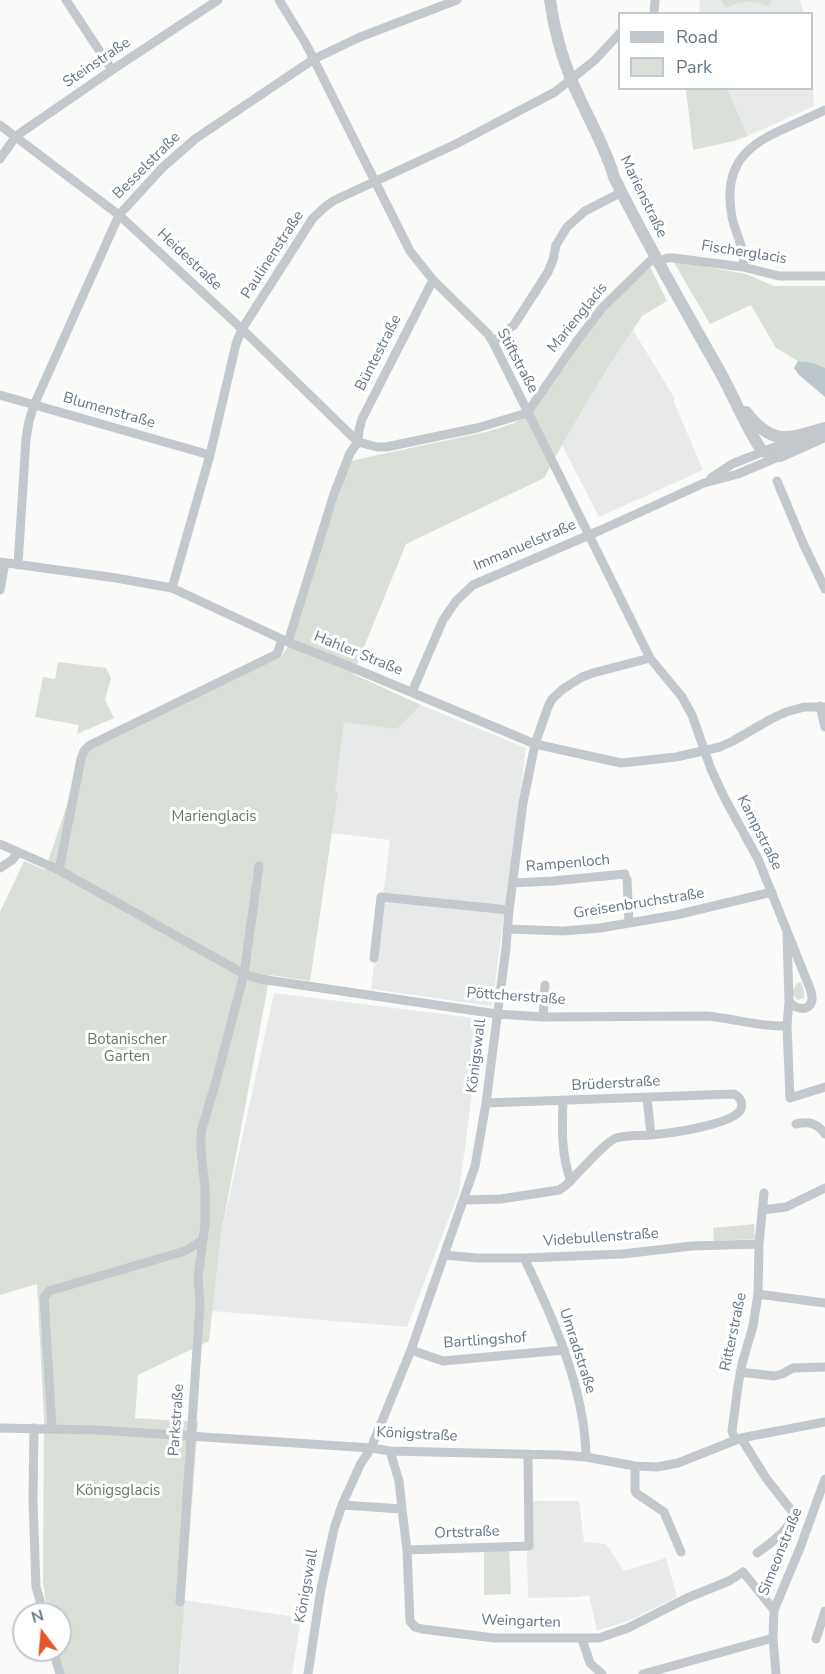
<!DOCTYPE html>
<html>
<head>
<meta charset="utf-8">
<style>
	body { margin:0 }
	#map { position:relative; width:825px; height:1674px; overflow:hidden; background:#fafaf8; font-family:"Nunito Sans",sans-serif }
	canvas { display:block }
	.legend { position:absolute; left:618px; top:12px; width:195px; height:78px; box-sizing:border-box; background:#fff; border:2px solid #c1c8cd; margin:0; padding:8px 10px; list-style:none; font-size:18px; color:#657683 }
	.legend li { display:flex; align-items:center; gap:12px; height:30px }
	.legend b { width:30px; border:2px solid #c1c8cd }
	.north { position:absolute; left:12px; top:1602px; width:60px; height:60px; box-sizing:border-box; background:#fff; border:2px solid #c1c8cd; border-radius:50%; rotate:344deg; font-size:16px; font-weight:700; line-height:24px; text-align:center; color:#657683 }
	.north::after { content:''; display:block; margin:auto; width:21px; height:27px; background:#e4572e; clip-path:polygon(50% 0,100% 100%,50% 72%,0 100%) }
</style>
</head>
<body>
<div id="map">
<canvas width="825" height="1674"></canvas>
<ul class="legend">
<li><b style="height:8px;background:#c3c8cc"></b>Road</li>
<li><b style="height:16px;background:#dadfd7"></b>Park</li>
</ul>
<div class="north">N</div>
</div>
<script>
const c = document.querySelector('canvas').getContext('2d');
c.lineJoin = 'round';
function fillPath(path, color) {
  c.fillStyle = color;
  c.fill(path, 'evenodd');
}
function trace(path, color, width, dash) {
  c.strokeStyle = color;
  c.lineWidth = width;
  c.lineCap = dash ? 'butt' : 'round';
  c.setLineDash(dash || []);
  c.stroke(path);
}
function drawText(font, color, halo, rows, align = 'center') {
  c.font = font + ' "Nunito Sans",sans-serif';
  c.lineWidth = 6;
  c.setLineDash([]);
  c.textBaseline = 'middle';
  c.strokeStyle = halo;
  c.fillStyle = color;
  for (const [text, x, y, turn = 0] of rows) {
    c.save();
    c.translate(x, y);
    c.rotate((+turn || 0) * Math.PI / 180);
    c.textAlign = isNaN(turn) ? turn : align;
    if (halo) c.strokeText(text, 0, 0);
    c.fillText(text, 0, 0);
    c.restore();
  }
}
fillPath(new Path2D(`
	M700,0H800L804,13L699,14Z
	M812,70L814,106L748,136L727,89L812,88Z
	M633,330L675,399L673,400L703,470L599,517L562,445L607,369Z
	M421,705L526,748L492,1006L371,989L390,840L332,833L337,793L334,792L344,721L397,729Z
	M274,993L482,1019L459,1192L407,1327L212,1311L221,1234Z
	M526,1501H579L584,1542L606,1544L624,1571L666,1558L677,1597L630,1620L597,1631L589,1595L578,1597L528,1598Z
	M184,1600L301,1618L292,1674H180Z`), '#e8e9e9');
fillPath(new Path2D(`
	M721,0H772L768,6C753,0 741,0 726,8Z
	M686,89H727L748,136L734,141L693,150Z
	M673,261L746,274L774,286H825V368L814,363L798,361L776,348L751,305L710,324Z
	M650,267L667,301L642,316L607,369L562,445L544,478L406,544L353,674L421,705L397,729L344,722L335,792H338L310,981L270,975L221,1234L209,1341L138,1375L135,1418L198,1422L179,1674H58L54,1650H60V1614H48L43,1584L44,1419L37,1284L0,1295V912L24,861L45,870L88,743L281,657L287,648L350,461L486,432L515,423L527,413L602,312Z
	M58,662L106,668L111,678L105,700L114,718L77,734L79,725L35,717L43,677L55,679Z
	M801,982L804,991V998L797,1000L792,992L797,983Z
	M754,1224L755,1239L714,1241L713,1228Z
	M509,1549L511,1594L484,1595V1550Z`), '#dadfd7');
fillPath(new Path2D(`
	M798,361L814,363L825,368V397L799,375L794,368Z`), '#bbc7cb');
trace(new Path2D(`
	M66,0L112,70
	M279,0L306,44L410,251L433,280L488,334L493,342L650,658L682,697L692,715L711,769L724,797L758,859L809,986C811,990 812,996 812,1000C809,1014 794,1008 789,1001
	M654,14L655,0
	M0,125L119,215L242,329L358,442L377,447H386L477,428L527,413L577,341L602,308L649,262L656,257
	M0,159L16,136L112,70L218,0
	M659,262L667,258H674L743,267L779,276H825
	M743,267C746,250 735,233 732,217C718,144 773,136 825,110
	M493,342L514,325L548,272L553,260L556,245L567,227L585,211L622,192
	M0,395L210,455
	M358,442L359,430L362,419L433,280
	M711,478L732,464L785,443L794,438
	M777,481L803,543L825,589
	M0,562L116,578L172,588L288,642L351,667L535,744L621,763L676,757L720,747L733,741L771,719L786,712L804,707H825
	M18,565L26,439L29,421L34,405L119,215L163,167L195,139L314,59L360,37L457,0
	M172,588L210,455L236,344L242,329L313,218L326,206L335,200L456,144L555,92L595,60L620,33
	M0,590L5,563
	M288,642L334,494L350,453L358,442
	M412,692L443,620L456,601L473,585L601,530L704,483L738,474L780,456
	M820,706L825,727
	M0,844L59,870L244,974L260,979L497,1014L543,1017L706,1016C733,1018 759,1027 787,1026
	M0,868L12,860L18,853
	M59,870L81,759L84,751L90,745L277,654L282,640
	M627,879L629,923
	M513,883L553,881L625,874
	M508,929L563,931L600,928L676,915L772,892
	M787,935L789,1001L787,1026L790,1098L825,1087
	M374,958L381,897L509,910
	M543,1017L545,985
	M647,1098L651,1135
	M563,1101C562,1128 561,1156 571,1181
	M796,1124C809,1121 817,1123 825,1134
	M464,1200L501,1199L559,1190L565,1186C575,1177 606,1141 616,1138C626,1135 638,1136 649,1135C666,1134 734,1125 741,1109C743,1101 740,1097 734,1094L486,1103
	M762,1210L786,1207L825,1188
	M444,1255L477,1258H524L622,1254L692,1246L759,1244
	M524,1258C553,1317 585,1390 586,1457
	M758,1294L825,1303
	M411,1350L443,1361L564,1350
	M740,1372L774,1376L782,1374L793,1368L825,1367
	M0,1428L98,1430L371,1448L390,1451L559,1455L586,1457L635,1466L657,1467L678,1463L741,1438L825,1422
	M34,1428L33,1500L36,1587L44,1614
	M52,1428L44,1297L49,1291L185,1251L203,1240
	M741,1438L766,1478L791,1510L793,1516C787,1532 771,1543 757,1553
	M735,1440L732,1431L738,1386L742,1364L753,1326L758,1294L759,1244L764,1193
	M390,1451L399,1481L402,1509L407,1550L410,1621L415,1627L422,1629L494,1638H599L628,1628L687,1598L729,1581L743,1572L774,1610
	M635,1466V1490L636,1493L664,1512L681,1552
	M342,1505L402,1509
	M407,1550L529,1546L528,1454
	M180,1602L200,1304L198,1278L205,1224V1189L201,1151V1132L216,1081L244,974L259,866
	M582,1639L590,1663L602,1674
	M816,1639L825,1611
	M53,1650L60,1674
	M308,1674L321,1589L334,1529L342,1505L360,1465L371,1448L411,1350L475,1166L486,1103L506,948L509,910L523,803L535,744L548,707L552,699L563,689L582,677L593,673L650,658
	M643,1674L773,1638
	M776,1674L773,1638L774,1610L800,1548L825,1479`), '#c3c8cc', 9);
trace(new Path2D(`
	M550,0C555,34 564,66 579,97C591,123 606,149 614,177C646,243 683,306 719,370C734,397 745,426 762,451L780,456L825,436
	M746,412C772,446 788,439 825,428`), '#c3c8cc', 12);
drawText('15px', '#657683', '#fff', [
	["Steinstraße",97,63,-34],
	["Besselstraße",147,166,-45],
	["Marienstraße",643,197,64],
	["Fischerglacis",744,253,9],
	["Paulinenstraße",273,255,-57],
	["Heidestraße",189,260,43],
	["Marienglacis",578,318,-51],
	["Büntestraße",379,353,-63],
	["Stiftstraße",517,361,62],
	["Blumenstraße",109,411,16],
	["Immanuelstraße",525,546,-23],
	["Hahler Straße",358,654,22],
	["Kampstraße",759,833,63],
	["Rampenloch",568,864,-5],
	["Greisenbruchstraße",639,904,-9],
	["Pöttcherstraße",516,997,4],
	["Königswall",477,1056,-83],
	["Brüderstraße",616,1084,-3],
	["Videbullenstraße",601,1238,-4],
	["Ritterstraße",734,1332,-78],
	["Bartlingshof",485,1341,-4],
	["Umradstraße",577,1351,72],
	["Parkstraße",177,1420,-86],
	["Königstraße",417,1435,3],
	["Ortstraße",467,1533,-2],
	["Simeonstraße",781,1552,-68],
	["Königswall",307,1586,-80],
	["Weingarten",521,1622,2]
]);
drawText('15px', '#687a64', '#fff', [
	["Marienglacis",214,817],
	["Botanischer",127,1040],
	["Garten",127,1057],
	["Königsglacis",118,1491]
]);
</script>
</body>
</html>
